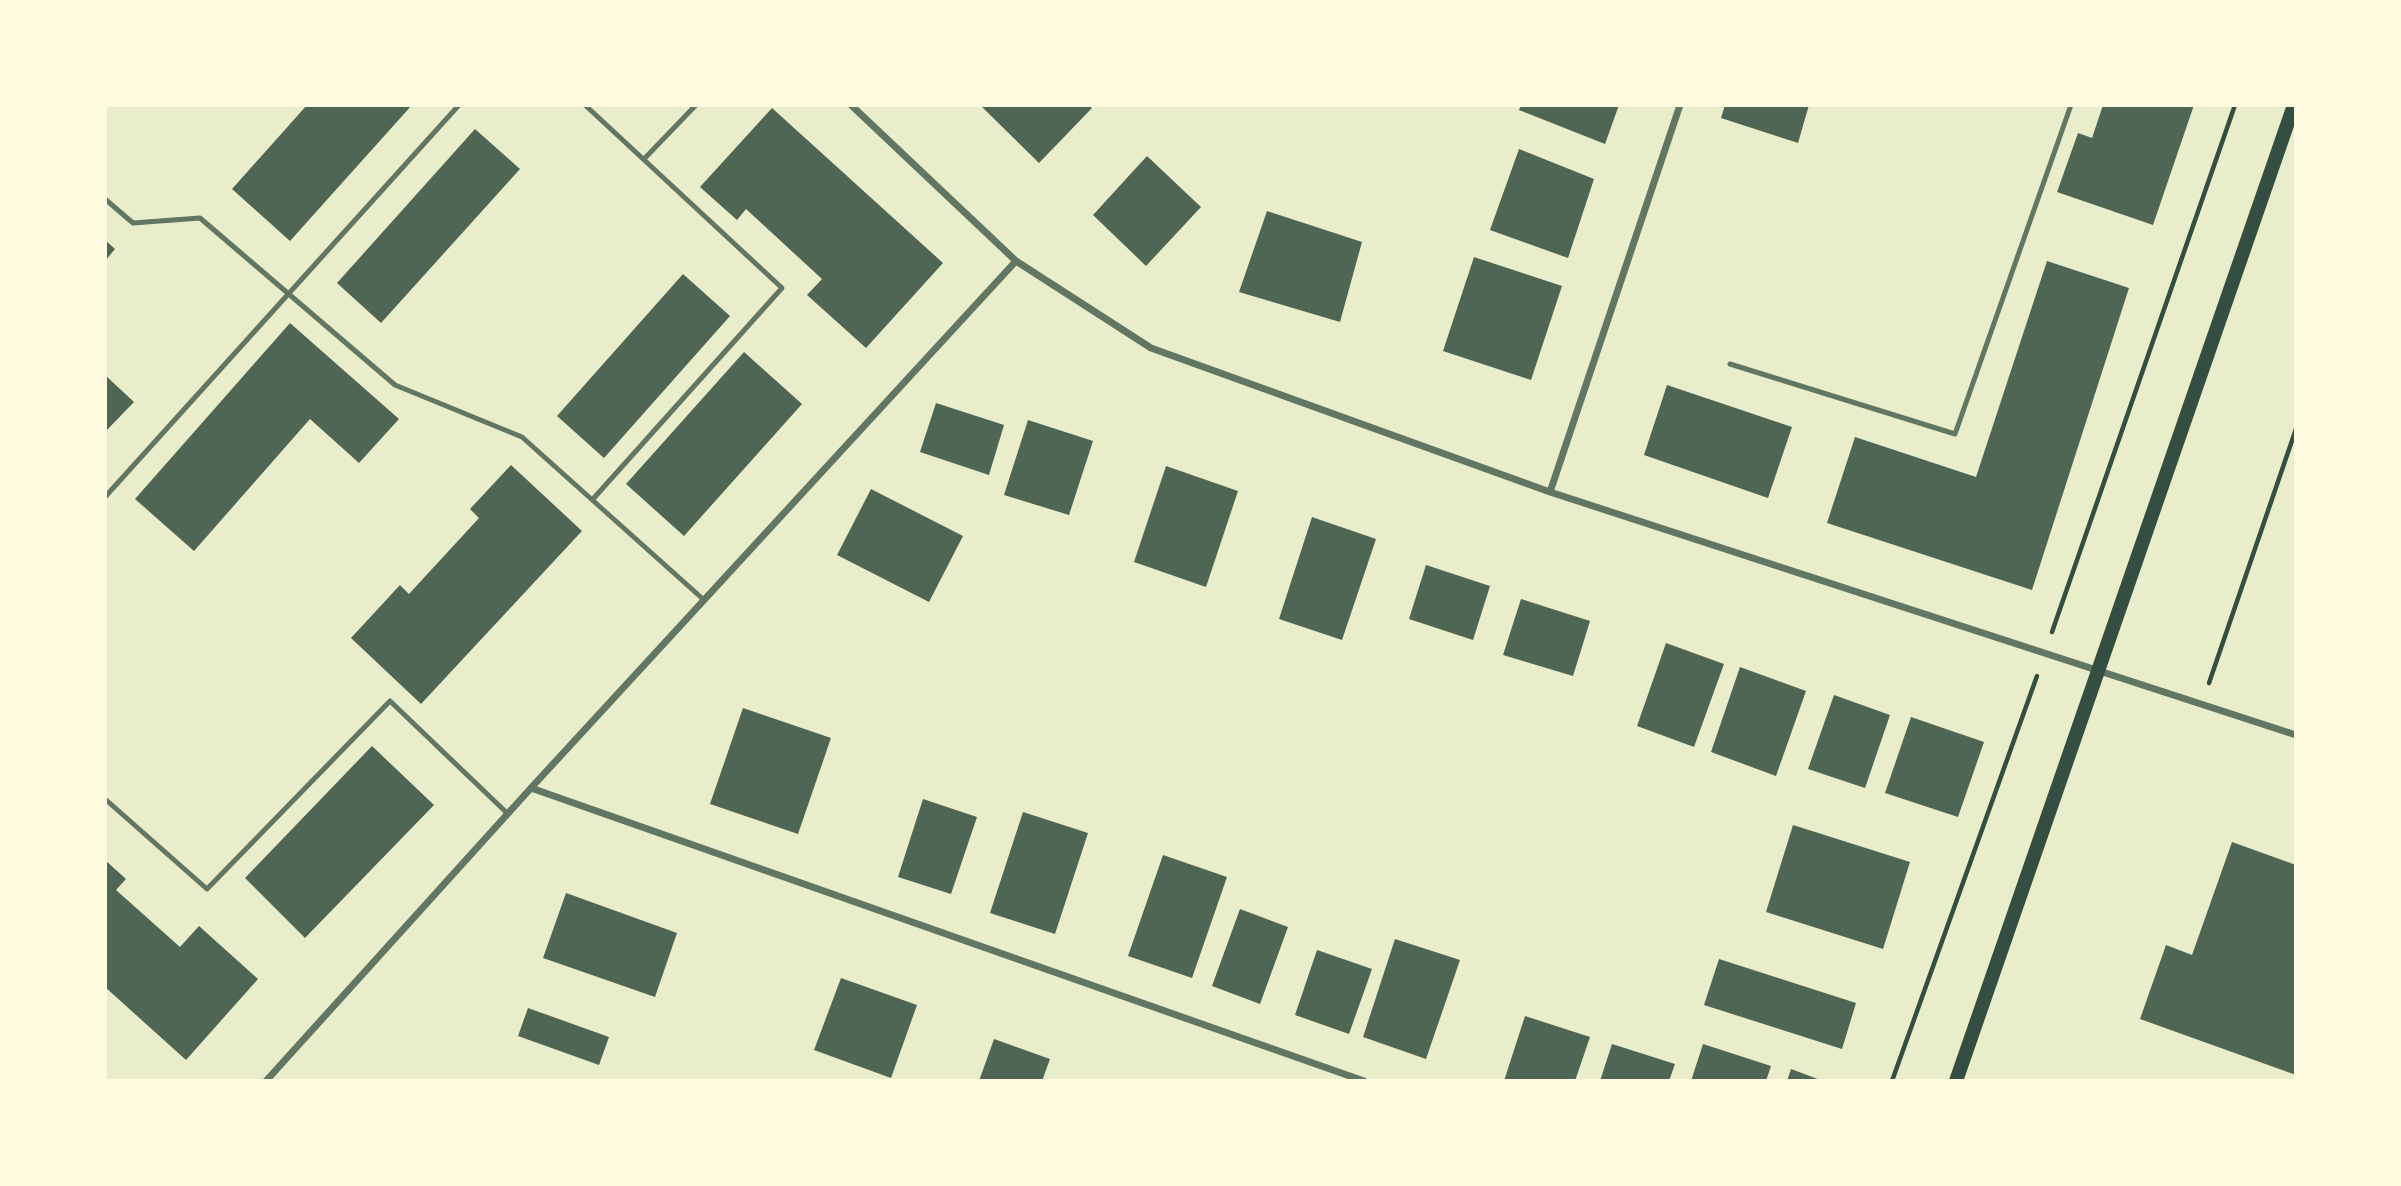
<!DOCTYPE html>
<html>
<head>
<meta charset="utf-8">
<style>
	body { margin:0 }
	#map { position:relative; width:2401px; height:1186px; overflow:hidden; background:#e9edc9; font-family:Helvetica,sans-serif }
	canvas { display:block }
	.frame { position:absolute; inset:0; border:107px solid #fefae0; pointer-events:none }
</style>
</head>
<body>
<div id="map">
<canvas width="2401" height="1186"></canvas>
<div class="frame"></div>
</div>
<script>
const c = document.querySelector('canvas').getContext('2d');
c.lineJoin = 'round';
function fillPath(path, color) {
  c.fillStyle = color;
  c.fill(path, 'evenodd');
}
function trace(path, color, width, dash) {
  c.strokeStyle = color;
  c.lineWidth = width;
  c.lineCap = dash ? 'butt' : 'round';
  c.setLineDash(dash || []);
  c.stroke(path);
}
fillPath(new Path2D(`
	M307,105H412L290,241L232,189Z
	M980,105H1088L1092,108L1039,163Z
	M1521,105H1619L1605,144L1519,110Z
	M1725,105H1809L1798,143L1721,118Z
	M2103,105H2194L2153,225L2057,192L2078,133L2092,138Z
	M772,108L943,263L866,348L807,295L822,279L746,209L737,220L700,187Z
	M475,129L520,169L381,323L337,283Z
	M1519,149L1594,179L1568,258L1490,230Z
	M1147,156L1201,207L1146,266L1093,215Z
	M1267,211L1362,242L1340,322L1239,292Z
	M105,240L115,249L105,261Z
	M1474,257L1562,286L1531,380L1443,351Z
	M2047,261L2129,288L2032,590L1827,523L1855,437L1976,477Z
	M683,274L730,316L604,458L557,416Z
	M290,323L399,419L359,463L310,419L194,551L135,499Z
	M744,352L802,404L684,536L626,484Z
	M105,375L134,402L105,432Z
	M1667,385L1792,427L1768,498L1644,455Z
	M936,403L1004,425L989,475L920,452Z
	M1028,420L1093,441L1069,515L1004,495Z
	M511,465L582,531L421,704L351,638L400,585L409,594L479,518L470,509Z
	M1166,466L1238,491L1206,587L1134,562Z
	M871,489L963,536L929,602L837,555Z
	M1312,517L1376,539L1342,640L1279,619Z
	M1426,565L1490,586L1473,640L1409,619Z
	M1521,599L1590,621L1573,676L1503,655Z
	M1666,643L1724,664L1694,747L1637,726Z
	M1740,667L1806,691L1776,776L1711,752Z
	M1834,695L1890,715L1865,788L1808,769Z
	M743,708L831,738L798,834L710,804Z
	M1911,717L1984,742L1958,817L1885,793Z
	M372,746L434,805L305,938L245,878Z
	M923,799L977,817L951,894L898,877Z
	M1023,812L1088,833L1055,934L990,913Z
	M1793,825L1910,862L1883,949L1766,912Z
	M2232,842L2296,865V1075L2140,1019L2166,945L2192,955Z
	M1163,855L1227,877L1192,978L1128,956Z
	M105,860L126,879L116,890L180,947L199,926L258,979L186,1060L105,987Z
	M566,893L677,933L655,997L543,958Z
	M1240,909L1288,927L1260,1004L1212,986Z
	M1395,939L1460,960L1426,1059L1363,1037Z
	M1317,950L1372,969L1349,1034L1295,1015Z
	M1719,959L1856,1003L1842,1049L1704,1005Z
	M841,978L917,1005L891,1078L814,1050Z
	M528,1008L609,1037L599,1065L518,1036Z
	M1525,1016L1590,1037L1575,1081H1504Z
	M994,1039L1050,1059L1042,1081H979Z
	M1612,1044L1675,1064L1669,1081H1600Z
	M1703,1044L1771,1066L1766,1081H1691Z
	M1791,1069L1823,1081H1787Z`), '#4f6655');
trace(new Path2D(`
	M2052,632L2235,105
	M2209,683L2296,429
	M1892,1081L2037,676`), '#344e41', 4.5);
trace(new Path2D(`
	M585,105L782,288L593,499
	M644,159L696,105
	M105,199L133,223L200,218L395,385L522,437L704,600
	M1730,364L1955,434L2071,105
	M105,497L459,105
	M105,799L207,889L390,701L508,814`), '#617663', 5);
trace(new Path2D(`
	M851,105L1016,261L1151,348L1550,492L2296,735
	M1550,492L1680,105
	M531,788L1364,1081
	M266,1081L531,788L1016,261`), '#617663', 7);
trace(new Path2D(`
	M1956,1081L2294,105`), '#344e41', 14);
</script>
</body>
</html>
